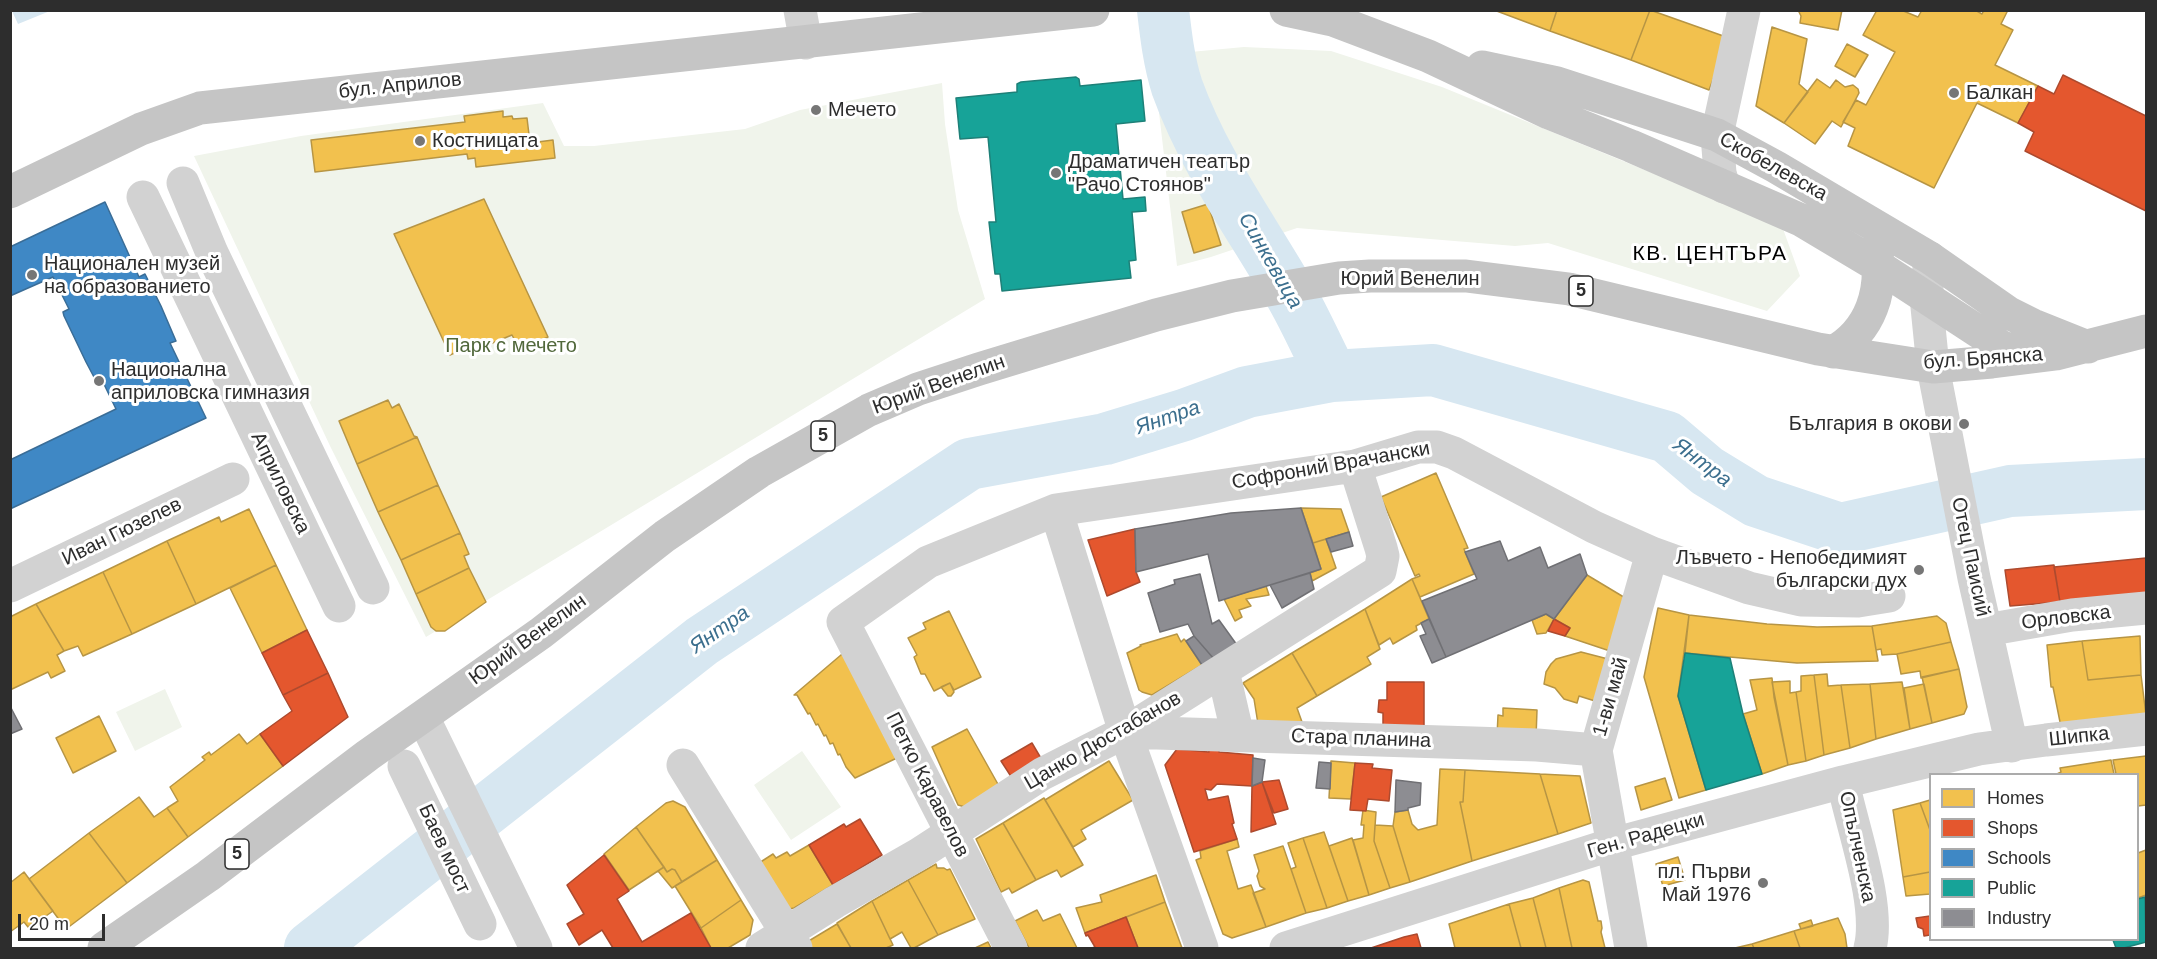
<!DOCTYPE html>
<html>
<head>
<meta charset="utf-8">
<style>
	body { margin:0 }
	#map { position:relative; width:2157px; height:959px; overflow:hidden; background:#fff; font-family:Arial,sans-serif }
	canvas { display:block }
	.frame { position:absolute; inset:0; border:12px solid #2d2d2d; pointer-events:none }
	.legend { position:absolute; left:1929px; top:773px; width:210px; height:168px; box-sizing:border-box; background:#fff; border:2px solid #ababab; margin:0; padding:8px 10px; list-style:none; font-size:18px; color:#2d2d2d }
	.legend li { display:flex; align-items:center; gap:12px; height:30px }
	.legend b { width:30px; border:2px solid #ababab }
	.scale { position:absolute; left:18px; top:914px; width:87px; height:27px; box-sizing:border-box; border:3px solid #2d2d2d; border-top:0; padding-left:8px; font-size:18px; line-height:21px; white-space:nowrap; color:#2d2d2d; -webkit-text-stroke:4px #fff; paint-order:stroke }
</style>
</head>
<body>
<div id="map">
<canvas width="2157" height="959"></canvas>
<div class="frame"></div>
<ul class="legend">
<li><b style="height:16px;background:#f2c14e"></b>Homes</li>
<li><b style="height:16px;background:#e4572e"></b>Shops</li>
<li><b style="height:16px;background:#3f88c5"></b>Schools</li>
<li><b style="height:16px;background:#17a398"></b>Public</li>
<li><b style="height:16px;background:#8d8d92"></b>Industry</li>
</ul>
<div class="scale">20 m</div>
</div>
<script>
const c = document.querySelector('canvas').getContext('2d');
c.lineJoin = 'round';
function fillPath(path, color) {
  c.fillStyle = color;
  c.fill(path, 'evenodd');
}
function trace(path, color, width, dash) {
  c.strokeStyle = color;
  c.lineWidth = width;
  c.lineCap = dash ? 'butt' : 'round';
  c.setLineDash(dash || []);
  c.stroke(path);
}
function drawText(font, color, halo, rows, align = 'center') {
  c.font = font + ' Arial,sans-serif';
  c.lineWidth = 6;
  c.setLineDash([]);
  c.textBaseline = 'middle';
  c.strokeStyle = halo;
  c.fillStyle = color;
  for (const [text, x, y, turn = 0] of rows) {
    c.save();
    c.translate(x, y);
    c.rotate((+turn || 0) * Math.PI / 180);
    c.textAlign = isNaN(turn) ? turn : align;
    if (halo) c.strokeText(text, 0, 0);
    c.fillText(text, 0, 0);
    c.restore();
  }
}
fillPath(new Path2D(`
	M1244,47L1331,51L1442,87L1782,226L1800,276L1767,311L1548,243L1515,246L1297,228L1211,257L1177,266L1154,70L1158,55Z
	M942,83L945,124L958,210L985,299L426,637L331,448L194,156L301,136L543,103L564,146H594L745,129L800,110Z
	M165,689L182,727L135,751L116,712Z
	M802,751L841,807L791,840L754,785Z`), '#f0f4eb');
fillPath(new Path2D(`
	M12,11H50L18,24Z`), '#d7e7f1');
const homes = new Path2D(`
	M1494,10H1557L1550,31Z
	M1557,10H1650L1631,60L1550,31Z
	M1650,10L1729,38L1709,90L1631,60Z
	M1842,10L1838,30L1800,23L1801,16L1798,10Z
	M1877,10H1901L1918,17L1922,10H1975L1982,14L1984,10H2008L2001,24L2013,30L1995,65L2038,86L2018,123L1977,103L1934,188L1848,146L1855,128L1843,122L1856,100L1866,105L1895,52L1863,35Z
	M1772,27L1807,39L1799,84L1808,92L1784,123L1756,106Z
	M1847,44L1868,55L1855,77L1835,66Z
	M1817,79L1830,88L1836,80L1845,87L1853,85L1858,89L1859,93L1841,127L1832,121L1815,144L1784,123Z
	M503,111V117L512,116L513,119L527,118L530,143L553,140L555,158L476,167L475,158L468,159L467,154L315,172L311,140L465,122L464,116Z
	M484,199L548,337L520,350L512,335L485,346L482,340L450,355L394,234Z
	M1208,204L1221,245L1194,253L1182,212Z
	M388,400L392,408L399,404L414,436L417,437L357,464L339,421Z
	M417,437L438,485L378,512L357,464Z
	M1436,473L1468,548L1464,549L1474,574L1420,597L1412,579L1420,576L1419,574L1415,576L1381,497Z
	M438,485L460,533L401,560L378,512Z
	M1301,508L1341,509L1349,532L1313,543Z
	M249,509L276,565L196,604L167,541L219,517L221,522Z
	M460,533L469,554L464,556L469,568L416,594L401,560Z
	M1326,539L1336,568L1312,581L1310,573L1321,569L1313,543Z
	M167,541L196,604L132,634L103,572Z
	M276,565L307,630L262,653L230,588Z
	M469,568L486,602L445,631H436L431,627L416,594Z
	M103,572L132,634L83,656L78,646L64,651L36,604Z
	M1587,575L1627,599L1610,651L1565,636L1570,628L1554,619Z
	M1412,579L1429,619L1416,626L1417,630L1393,644L1390,638L1379,645L1365,609Z
	M1266,586L1269,595L1246,599L1251,606L1239,610L1242,617L1235,621L1224,599Z
	M36,604L64,651L57,655L65,671L51,678L48,672L10,690V617Z
	M1658,608L1689,615L1678,696L1706,790L1679,798L1644,677Z
	M1365,609L1380,649L1367,657L1371,664L1317,696L1292,653Z
	M949,611L981,677L954,690L950,683L934,691L925,674H921L914,657L917,655L908,638L926,629L923,623Z
	M1546,614L1554,619L1546,633L1537,634L1532,620Z
	M1689,615L1767,624L1817,627L1872,626L1878,661L1797,663L1685,653Z
	M1937,616L1946,623L1951,642L1897,654L1882,655L1881,649L1876,650L1872,626Z
	M1177,634L1181,642L1184,639L1186,641L1202,665L1152,695L1142,692L1139,690L1127,653L1141,646L1140,645Z
	M2140,636L2141,675L2088,680L2082,641Z
	M2082,641L2088,680L2141,675L2146,715L2061,727L2053,687H2051L2047,645Z
	M1951,642L1959,669L1921,678L1920,671L1901,674L1897,654Z
	M848,649L899,757L855,778L846,767L840,754L838,755L833,743L830,744L826,735L824,736L818,724L816,725L810,713L808,714L797,695H794Z
	M1581,652L1608,659L1595,701L1579,696L1577,703L1564,699L1555,688L1544,684L1546,672L1551,664L1556,659Z
	M1292,653L1317,696L1297,708L1302,722L1259,730L1254,699L1243,683Z
	M1959,669L1967,707L1964,714L1932,723L1922,677Z
	M1827,674L1828,686L1841,685L1850,748L1824,755L1814,675Z
	M1814,675L1824,755L1806,761L1796,692L1801,691V676Z
	M1772,678L1774,697L1788,765L1762,774L1743,714L1757,710L1750,680Z
	M1790,681V693L1796,692L1806,761L1788,765L1772,682Z
	M1902,682L1910,729L1876,739L1870,684Z
	M950,683L954,692L951,696H948L941,687Z
	M1870,684L1876,739L1850,748L1841,685Z
	M1924,684L1932,723L1910,729L1904,688Z
	M1503,708L1537,710L1536,738L1497,736L1498,715L1503,716Z
	M99,716L116,751L73,773L56,738Z
	M967,729L999,786L965,807L958,805L932,747Z
	M239,734L247,744L260,734L283,766L188,837L167,808L178,801L170,787L205,760L202,757L209,752L211,755Z
	M2146,756V805L2138,806V774H2116L2113,760Z
	M2111,760L2114,774H2057L2061,772L2060,768Z
	M1109,761L1133,800L1081,830L1086,839L1073,847L1045,800Z
	M1331,761L1355,763L1351,799L1329,798Z
	M1440,769L1465,770L1463,802H1460L1472,861L1410,882L1393,826L1395,812L1408,810L1412,824L1418,830L1437,825Z
	M1465,770L1540,774L1558,834L1472,861L1460,802H1463Z
	M1540,774L1580,776L1591,823L1558,834Z
	M1665,778L1672,800L1641,810L1635,787Z
	M139,797L154,817L167,808L188,837L127,883L89,833Z
	M1044,798L1083,865L1061,877L1057,870L1036,880L1003,823Z
	M1930,800V830L1920,803Z
	M673,801L685,807L717,860L682,882L675,870L672,869L667,872L636,827L666,803Z
	M1920,803L1930,830V872L1903,877L1893,810Z
	M1363,810L1376,812L1374,841L1390,888L1369,895L1353,840L1363,838L1364,825H1361Z
	M1003,823L1036,880L1012,893L1009,888L1001,892L976,839Z
	M1375,825L1393,826L1410,882L1390,888L1374,841Z
	M636,827L664,867L629,890L604,854Z
	M1324,832L1348,901L1327,908L1303,838Z
	M89,833L127,883L66,929L29,879Z
	M1303,838L1327,908L1306,913L1291,869L1296,867L1288,843Z
	M1352,838L1369,895L1348,901L1329,846Z
	M1237,839L1239,847L1227,851L1238,889L1251,885L1266,927L1232,938L1223,934L1196,860L1201,858L1200,851Z
	M809,845L833,885L794,908L789,909L759,863L773,854L776,858L787,852L790,856Z
	M1283,846L1306,913L1266,927L1253,893L1265,889L1260,886L1257,876L1259,871L1254,855Z
	M2146,850V895L2138,898V853Z
	M1678,857L1685,880L1663,886L1656,864Z
	M717,860L741,900L701,928L675,886Z
	M936,864L937,868H944L947,870L950,869L975,919L938,935L908,880Z
	M664,867L667,872L672,869L675,870L682,882L672,888L658,871Z
	M24,872L53,911L36,923L35,921L28,927L24,922L10,932V883Z
	M1930,872V894L1906,896L1903,877Z
	M1156,875L1165,902L1085,933L1076,908L1102,902L1100,895Z
	M908,880L938,935L914,948H911L902,932L890,939L872,901Z
	M1583,880L1589,882L1598,921H1601L1602,928L1601,932L1605,948H1572L1559,888Z
	M1559,888L1572,948H1546L1533,898Z
	M1533,898L1546,948H1521L1509,904Z
	M741,900L753,920L750,935L728,948H711L701,928Z
	M872,901L893,945L886,948H851L837,923Z
	M1165,902L1182,948H1138L1126,917Z
	M1509,904L1521,948H1455L1449,924Z
	M1037,910L1043,921L1060,914L1077,948H1029L1015,921Z
	M1838,918L1845,934L1847,948H1800L1794,931Z
	M1811,920L1813,926L1801,929L1799,924Z
	M837,924L851,948H811L807,942Z
	M1794,931L1800,948H1754L1752,944Z
	M988,942L991,948H975Z
	M1752,944L1754,948H1735Z`);
fillPath(homes, '#f2c14e');
trace(homes, '#b79544', 1.5);
const shops = new Path2D(`
	M2063,75L2146,116V211L2025,151L2034,132L2018,123L2038,86L2054,94Z
	M1135,529L1136,572L1140,582L1107,596L1088,540Z
	M2146,558V594L2060,602L2054,567Z
	M2054,565L2060,602L2010,606L2005,570Z
	M1554,619L1570,628L1565,636L1548,631Z
	M307,630L328,673L283,695L262,653Z
	M328,673L348,717L283,766L260,734L292,711L283,695Z
	M1387,682H1424V730L1383,726V713L1378,712L1379,700H1387Z
	M1032,743L1042,760L1012,778L1001,761Z
	M1209,748H1219V752L1253,755L1252,786L1217,784L1211,790L1205,789L1208,800L1228,796L1234,823L1232,824L1237,839L1194,852L1165,765L1177,749L1209,752Z
	M1355,763L1373,764L1372,768L1392,770L1389,801L1368,799L1366,811L1350,810Z
	M1279,780L1288,809L1274,813L1262,782Z
	M1262,782L1276,824L1251,832L1252,786Z
	M860,819L882,855L833,885L809,845L844,824L846,827Z
	M604,855L629,891L617,899L642,942L691,913L711,948H613L602,930L579,945L567,924L584,914L567,885Z
	M1930,916V935L1924,936L1923,929L1918,927L1916,918Z
	M1126,917L1138,948H1092L1095,947L1088,935L1086,936L1085,933Z
	M1417,934L1421,948H1371L1404,937Z`);
fillPath(shops, '#e4572e');
trace(shops, '#ad4a2e', 1.5);
const schools = new Path2D(`
	M105,202L139,277L145,274L161,306L176,341L170,343L206,418L10,509V460L116,409L100,376L95,379L86,362L64,316L63,312L69,309L53,277L10,296V247Z`);
fillPath(schools, '#3f88c5');
trace(schools, '#3a6d97', 1.5);
const public = new Path2D(`
	M1076,77L1079,79L1080,86L1141,80L1145,121L1116,124L1123,199L1145,197L1146,211L1132,212L1136,260L1129,261L1131,278L1002,291L1000,274H995L990,231L989,222H996L988,137L960,139L956,98L1017,92V84L1021,82Z
	M1685,653L1730,658L1743,714L1762,774L1706,790L1678,696Z
	M2145,897L2146,942L2124,948H2116L2113,940H2138V899Z`);
fillPath(public, '#17a398');
trace(public, '#1e8078', 1.5);
const industry = new Path2D(`
	M1301,508L1321,569L1318,570L1219,601L1208,554L1136,572L1135,529L1231,513Z
	M1349,532L1353,546L1331,552L1326,539Z
	M1500,541L1508,561L1540,547L1548,568L1580,554L1587,575L1554,619L1546,614L1446,657L1422,601L1477,579L1465,552Z
	M1310,573L1314,589L1282,608L1270,585Z
	M1200,574L1212,624L1219,620L1237,645L1214,659L1194,636L1188,624L1160,632L1148,593L1175,584L1174,580Z
	M1429,619L1446,657L1432,663L1420,636L1426,634L1421,623Z
	M1194,636L1214,659L1202,665L1186,641Z
	M10,706L22,729L10,734Z
	M1253,758L1265,760L1262,782L1252,786Z
	M1319,762L1331,763L1330,789L1316,788Z
	M1396,780L1421,783L1420,805L1408,808V810L1395,812Z`);
fillPath(industry, '#8d8d92');
trace(industry, '#707074', 1.5);
trace(new Path2D(`
	M1163,10C1166,36 1169,62 1177,87C1204,162 1251,226 1291,295C1306,321 1318,349 1332,376
	M310,948L702,641L969,464L1105,439L1184,415L1247,392L1332,376L1433,370L1667,437L1707,471L1756,501L1840,529L2010,491L2146,484`), '#d7e7f1', 52);
trace(new Path2D(`
	M800,10L806,43
	M183,183L212,253L373,588
	M1724,187L1720,173L1717,135L1744,10
	M143,197L339,606
	M1930,258L1926,297L1933,367L1974,578L2012,746
	M1056,510L1125,732L1202,948
	M10,586L233,479
	M1986,630L2072,615L2146,608
	M1223,671L1238,736
	M423,717L536,948
	M1125,732L1537,745L1596,750
	M683,765L796,948
	M404,766L480,924
	M1843,782C1852,827 1881,905 1870,948
	M762,948L835,902L919,854L1042,774L1125,732L1380,571L1383,556L1381,548L1355,466
	M1011,948L843,622L928,562L1056,510L1355,466L1418,447H1437L1454,453L1594,527L1652,553L1749,588L1801,600L1858,601L1889,596
	M1286,948L1613,844L1843,782L1979,749L2046,740L2146,729
	M1631,948L1596,750L1652,553`), '#d2d2d2', 33);
trace(new Path2D(`
	M1286,10L1333,20L1428,56L1549,113L1631,146L1801,220L1878,266L2002,347L2031,356
	M1482,67L1557,83L1717,135L1776,167L1930,258L2009,313L2033,325L2088,347
	M10,192L141,129L200,108L1093,10
	M1833,352C1871,331 1884,290 1876,248
	M104,948L208,876L368,755L541,633L665,536L759,472L869,410L918,389L979,369L1156,315L1232,296L1339,278L1370,276H1466L1569,289L1818,349L1933,367L1992,362L2056,354L2146,331`), '#c5c5c5', 33);
for (const [x, y, r, color] of [
	[1954,93,6,"#767676"],
	[816,110,6,"#767676"],
	[420,141,6,"#767676"],
	[1056,173,6,"#767676"],
	[32,275,6,"#767676"],
	[99,381,6,"#767676"],
	[1964,424,6,"#767676"],
	[1919,570,6,"#767676"],
	[1763,883,6,"#767676"]
]) {
  const dot = new Path2D();
  dot.arc(x, y, r, 0, 2 * Math.PI);
  c.fillStyle = color;
  c.fill(dot);
  trace(dot, '#fff', 2);
}
for (const [x, y, w] of [
	[1581,291,24],
	[823,436,24],
	[237,854,24]
]) {
  const box = new Path2D();
  box.roundRect(x - w / 2, y - 15, w, 30, 4.5);
  c.fillStyle = '#fff';
  c.fill(box);
  trace(box, '#2d2d2d', 1.5);
}
drawText('bold 18px', '#2d2d2d', null, [
	["5",1581,291],
	["5",823,436],
	["5",237,854]
]);
drawText('20px', '#2d2d2d', '#fff', [
	["бул. Априлов",400,86,-6],
	["Скобелевска",1773,167,29],
	["Юрий Венелин",1410,279],
	["бул. Брянска",1983,359,-4],
	["Юрий Венелин",939,385,-20],
	["Софроний Врачански",1331,466,-10],
	["Априловска",280,483,64],
	["Иван Гюзелев",122,532,-26],
	["Отец Паисий",1970,557,78],
	["Орловска",2066,618,-7],
	["Юрий Венелин",528,640,-36],
	["1-ви май",1611,697,-74],
	["Шипка",2079,737,-6],
	["Стара планина",1361,739,2],
	["Цанко Дюстабанов",1103,741,-30],
	["Петко Каравелов",927,785,63],
	["Ген. Радецки",1646,836,-16],
	["Опълченска",1857,847,78],
	["Баев мост",444,849,65]
]);
drawText('20px', '#2d2d2d', '#fff', [
	["Балкан",1966,93],
	["Мечето",828,110],
	["Костницата",432,141],
	["Драматичен театър",1068,162],
	["\"Рачо Стоянов\"",1068,185],
	["Национален музей",44,264],
	["на образованието",44,287],
	["Национална",111,370],
	["априловска гимназия",111,393],
	["България в окови",1952,424,"right"],
	["Лъвчето - Непобедимият",1907,558,"right"],
	["български дух",1907,581,"right"],
	["пл. Първи",1751,872,"right"],
	["Май 1976",1751,895,"right"]
], 'left');
drawText('20px', '#51683b', '#fff', [
	["Парк с мечето",511,346]
]);
c.letterSpacing = '1.5px';
drawText('21px', '#000', '#fff', [
	["КВ. ЦЕНТЪРА",1710,254]
]);
c.letterSpacing = '0px';
drawText('italic 21px', '#3c6f8e', '#fff', [
	["Синкевица",1270,261,60],
	["Янтра",1168,418,-19],
	["Янтра",1702,463,37],
	["Янтра",720,630,-35]
]);
</script>
</body>
</html>
